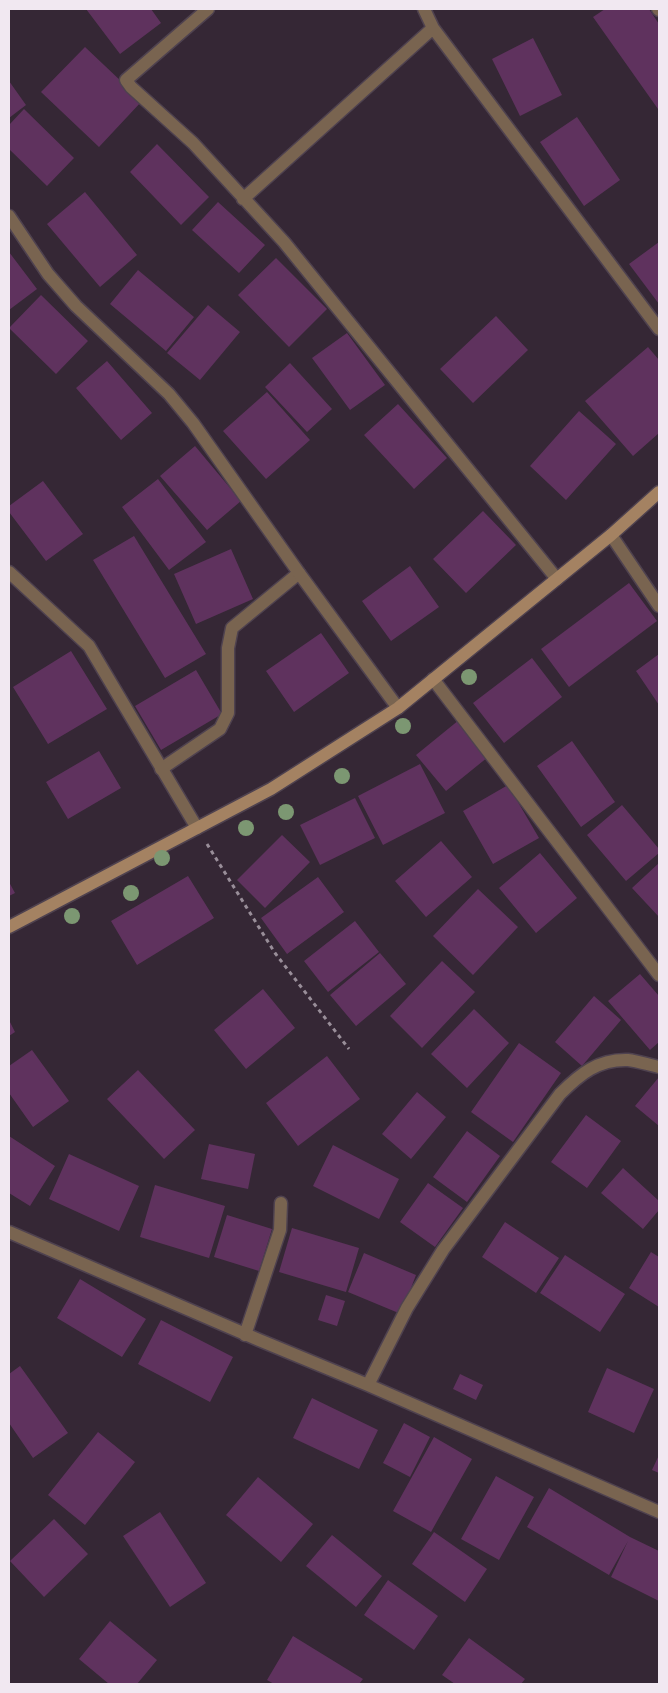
<!DOCTYPE html>
<html>
<head>
<meta charset="utf-8">
<style>
	body { margin:0 }
	#map { position:relative; width:668px; height:1693px; overflow:hidden; background:#352735; font-family:Quicksand,sans-serif }
	canvas { display:block }
	.frame { position:absolute; inset:0; border:10px solid #f1e8f1; pointer-events:none }
</style>
</head>
<body>
<div id="map">
<canvas width="668" height="1693"></canvas>
<div class="frame"></div>
</div>
<script>
const c = document.querySelector('canvas').getContext('2d');
c.lineJoin = 'round';
function fillPath(path, color) {
  c.fillStyle = color;
  c.fill(path, 'evenodd');
}
function trace(path, color, width, dash) {
  c.strokeStyle = color;
  c.lineWidth = width;
  c.lineCap = dash ? 'butt' : 'round';
  c.setLineDash(dash || []);
  c.stroke(path);
}
fillPath(new Path2D(`
	M86,9H151L161,23L120,54Z
	M605,9H649L659,24V108L658,109L593,17Z
	M533,38L562,95L520,116L492,59Z
	M85,47L142,101L99,147L41,92Z
	M9,81L26,105L9,118Z
	M24,109L74,158L47,186L9,149V125Z
	M577,117L620,180L584,206L540,142Z
	M157,144L209,197L181,225L130,172Z
	M85,192L137,255L100,287L47,224Z
	M218,202L265,245L239,273L192,230Z
	M659,242V304L629,264Z
	M9,252L37,289L9,310Z
	M276,258L327,309L289,347L238,295Z
	M138,270L194,317L166,351L110,304Z
	M41,295L88,341L56,374L9,328Z
	M208,305L240,332L200,380L167,353Z
	M496,316L528,350L473,403L440,369Z
	M347,333L385,385L350,410L312,358Z
	M648,347L659,360V433L633,456L585,401Z
	M107,361L152,413L121,440L76,388Z
	M290,363L332,409L307,432L265,387Z
	M267,392L310,440L266,479L223,431Z
	M398,404L447,458L414,489L364,435Z
	M579,411L616,444L566,500L530,466Z
	M195,446L241,501L207,530L160,476Z
	M158,479L206,542L169,570L122,507Z
	M43,481L83,534L46,561L9,512V506Z
	M483,511L516,545L466,593L433,559Z
	M134,536L206,654L165,678L93,560Z
	M231,549L253,599L196,624L174,574Z
	M410,566L439,607L391,641L362,601Z
	M629,583L657,621L569,687L541,649Z
	M321,633L349,673L294,712L266,671Z
	M71,651L107,709L48,744L13,687Z
	M659,654V705L636,671Z
	M532,658L562,697L504,743L473,703Z
	M196,670L222,714L161,750L135,706Z
	M459,720L488,757L446,791L416,755Z
	M572,741L615,802L581,827L537,766Z
	M99,751L121,788L68,819L46,782Z
	M420,764L445,813L383,845L358,796Z
	M508,785L539,838L493,864L463,811Z
	M355,798L375,838L320,865L300,825Z
	M622,805L659,849V853L626,881L587,835Z
	M282,835L310,862L265,908L237,880Z
	M441,841L472,877L426,917L395,881Z
	M540,853L577,898L536,933L499,888Z
	M659,863V917L632,888Z
	M188,876L214,918L137,965L111,921Z
	M318,877L344,912L287,954L261,918Z
	M9,882L15,893L9,896Z
	M478,889L518,927L473,975L433,936Z
	M355,921L379,952L328,992L304,961Z
	M380,953L406,984L356,1026L330,995Z
	M442,961L475,992L422,1048L390,1016Z
	M640,974L659,996V1042L650,1050L608,1001Z
	M263,989L295,1028L246,1069L214,1030Z
	M594,996L621,1020L582,1066L555,1042Z
	M474,1009L509,1043L467,1088L431,1054Z
	M9,1020L15,1032L9,1036Z
	M519,1043L561,1073L513,1142L471,1112Z
	M32,1050L69,1101L33,1127L9,1093V1066Z
	M327,1056L360,1099L298,1146L266,1103Z
	M138,1070L195,1130L164,1159L107,1099Z
	M659,1077V1126L635,1106Z
	M417,1092L446,1117L411,1159L382,1134Z
	M586,1115L621,1141L587,1188L551,1162Z
	M467,1131L500,1156L467,1202L433,1177Z
	M9,1136L55,1166L30,1206L9,1193Z
	M209,1144L255,1154L248,1189L201,1179Z
	M333,1145L399,1179L379,1219L313,1186Z
	M69,1154L139,1186L119,1231L49,1199Z
	M623,1168L659,1201V1210L643,1229L601,1193Z
	M428,1183L463,1208L435,1247L400,1222Z
	M155,1185L225,1206L209,1258L140,1237Z
	M227,1215L272,1229L259,1271L214,1257Z
	M505,1222L559,1258L536,1293L482,1257Z
	M292,1228L359,1248L346,1292L279,1272Z
	M651,1252L659,1257V1307L629,1288Z
	M364,1253L416,1275L401,1314L348,1292Z
	M565,1255L625,1294L600,1332L540,1293Z
	M80,1279L146,1319L122,1357L57,1318Z
	M326,1295L345,1301L337,1326L318,1320Z
	M161,1320L233,1357L210,1402L138,1364Z
	M20,1366L68,1433L33,1458L9,1423V1374Z
	M607,1368L654,1389L634,1433L588,1412Z
	M460,1374L483,1385L476,1400L453,1389Z
	M312,1398L378,1430L359,1469L293,1438Z
	M404,1423L430,1437L410,1477L383,1463Z
	M98,1432L135,1462L85,1525L48,1495Z
	M434,1437L472,1459L431,1532L393,1511Z
	M659,1455V1473L652,1470Z
	M496,1476L534,1497L499,1560L461,1539Z
	M258,1477L313,1524L281,1562L226,1515Z
	M549,1488L630,1537L659,1551V1601L611,1577L628,1541L609,1575L527,1527Z
	M160,1512L206,1583L170,1607L123,1536Z
	M54,1519L88,1554L44,1597L10,1561Z
	M434,1532L487,1569L465,1602L412,1564Z
	M332,1535L382,1576L356,1607L306,1566Z
	M388,1580L438,1616L414,1650L364,1615Z
	M110,1621L157,1660L137,1684H109L79,1659Z
	M293,1636L363,1679L359,1684H274L267,1680Z
	M469,1638L525,1679L521,1684H455L442,1675Z`), '#5f325e');
const lane = new Path2D(`
	M161,769L220,729L228,713V648L232,628L299,573`);
const street = new Path2D(`
	M208,9L126,80L131,87L193,143L284,242L557,579
	M424,9L433,28
	M658,9L659,10
	M243,199L433,28L659,329
	M9,216L48,274L76,306L169,394L193,423L299,573L398,708
	M611,535L659,606
	M9,572L89,646L197,828
	M433,679L659,975
	M9,1232L259,1340L368,1385L659,1512
	M245,1335L280,1230L281,1203
	M368,1385L407,1308L443,1250L560,1094C580,1074 598,1059 628,1060C638,1061 649,1065 659,1067`);
const secondary = new Path2D(`
	M9,927L271,789L398,708L611,535L659,492`);
trace(lane, '#4f424f', 15);
trace(street, '#4f424f', 15);
trace(secondary, '#4f424f', 15);
trace(new Path2D(`
	M207,844L275,953L349,1049`), '#998e99', 3, [4, 4]);
trace(lane, '#796450', 12);
trace(street, '#796450', 12);
trace(secondary, '#a48262', 12);
c.fillStyle = '#7c9772';
for (const [x, y] of [
	[469,677],
	[403,726],
	[342,776],
	[286,812],
	[246,828],
	[162,858],
	[131,893],
	[72,916]
]) {
  c.beginPath();
  c.arc(x, y, 8, 0, 2 * Math.PI);
  c.fill();
}
</script>
</body>
</html>
